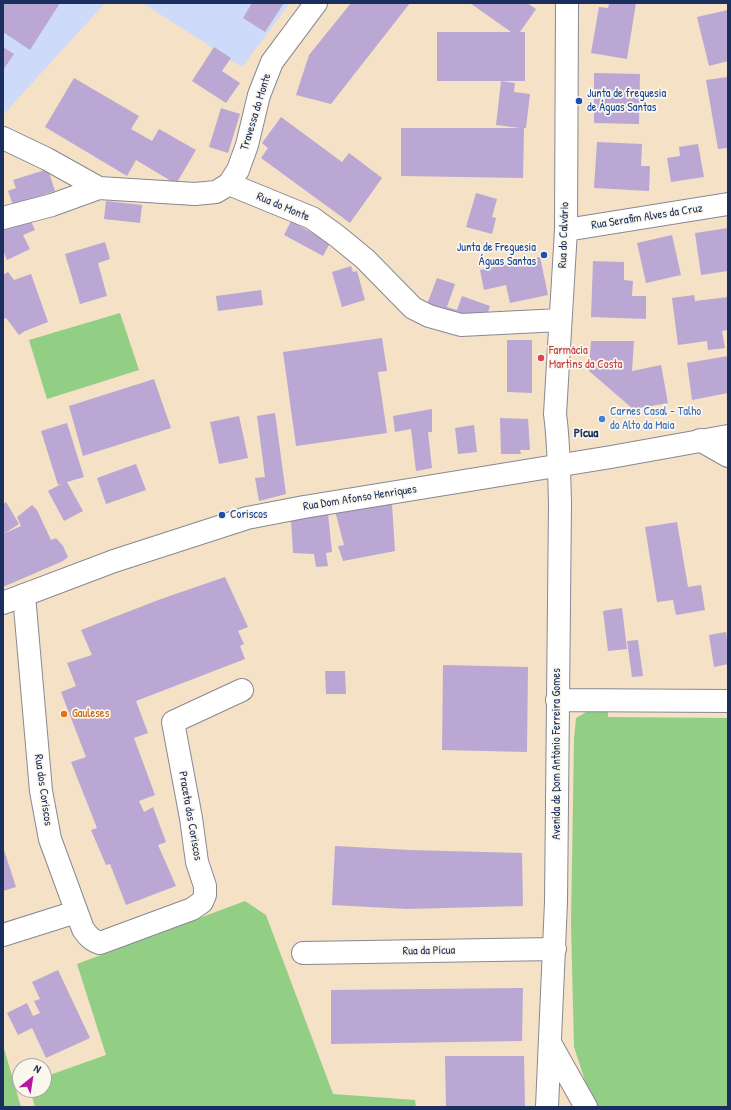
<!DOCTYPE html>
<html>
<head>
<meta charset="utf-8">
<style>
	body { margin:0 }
	#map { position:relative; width:731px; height:1110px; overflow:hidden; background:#f4e1c6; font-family:"Patrick Hand",sans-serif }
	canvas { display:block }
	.frame { position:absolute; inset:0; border:4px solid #1b2f5e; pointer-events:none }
	.north { position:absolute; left:12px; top:1058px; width:40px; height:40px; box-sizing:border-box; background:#fbf7ec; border:1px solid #a1a7b3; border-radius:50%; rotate:30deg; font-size:11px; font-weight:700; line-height:16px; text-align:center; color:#1b2f5e }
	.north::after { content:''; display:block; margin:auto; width:14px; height:18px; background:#b5179e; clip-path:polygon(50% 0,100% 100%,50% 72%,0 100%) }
</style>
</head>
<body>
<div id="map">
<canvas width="731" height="1110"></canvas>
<div class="frame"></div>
<div class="north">N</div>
</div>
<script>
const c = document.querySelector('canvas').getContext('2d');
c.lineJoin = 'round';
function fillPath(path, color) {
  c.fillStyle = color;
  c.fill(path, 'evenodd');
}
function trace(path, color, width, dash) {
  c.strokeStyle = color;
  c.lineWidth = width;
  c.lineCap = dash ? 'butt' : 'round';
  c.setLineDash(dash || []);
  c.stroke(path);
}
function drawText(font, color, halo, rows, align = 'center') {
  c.font = font + ' "Patrick Hand",sans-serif';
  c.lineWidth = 3.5;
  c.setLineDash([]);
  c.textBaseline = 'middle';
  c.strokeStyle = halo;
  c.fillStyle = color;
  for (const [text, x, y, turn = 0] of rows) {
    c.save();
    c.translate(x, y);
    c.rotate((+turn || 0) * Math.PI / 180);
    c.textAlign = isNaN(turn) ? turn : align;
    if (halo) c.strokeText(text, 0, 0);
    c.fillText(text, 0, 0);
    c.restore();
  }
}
fillPath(new Path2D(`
	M3,3H105L3,115Z
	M143,3H290L242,67Z`), '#cedafa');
fillPath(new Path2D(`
	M120,313L139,370L47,399L29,340Z
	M608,710V717L728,718V1107H598L589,1093L574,1047L571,923L574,739L576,718L588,711Z
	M245,901L266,915L333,1094L415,1100L416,1107H35L30,1090H44V1077L106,1055L77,964Z
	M3,1045L21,1107H3Z`), '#92ce83');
fillPath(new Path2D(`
	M3,3H60L30,50L3,32Z
	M252,3H284L265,32L243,18Z
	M351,3H410L331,104L296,95L309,55Z
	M470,3H527L536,9L520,32H525V81H437V32H511Z
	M609,3H636L627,59L591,53L599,7L608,8Z
	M728,10V61L709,66L697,17Z
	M3,47L14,54L3,70Z
	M214,47L231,58L222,71L240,83L226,103L192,81Z
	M594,73L640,74L639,124L594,123Z
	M728,77V148L718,149L706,80Z
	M74,78L139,116L131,129L152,141L159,129L196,150L176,184L136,160L127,176L45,127Z
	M501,81L515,83L514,92L530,94L526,128H524L523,178L401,176V128H520L496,125Z
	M221,108L240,114L228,153L209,147Z
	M281,117L342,162L349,153L382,178L350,223L261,158L268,148L262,143Z
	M597,142L642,144L641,166H650L649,191L594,188Z
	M698,144L704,177L671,182L667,158L680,156L679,147Z
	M48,169L55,191L13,205L8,191L16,188L13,180Z
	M476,193L497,199L492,217L496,218L492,234L466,227Z
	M106,201L142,205L140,223L104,219Z
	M28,215L35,230L23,235L30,249L7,260L3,250V227Z
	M291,221L330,243L323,256L284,235Z
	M728,228V271L701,275L695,233Z
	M672,235L681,275L646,283L637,243Z
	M105,242L110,259L98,263L107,296L80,304L65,254Z
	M540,257L548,295L510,303L506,285L484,290L480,270Z
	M593,261L624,262V280L633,281L632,296H646V319L591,317Z
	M351,266L353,272L357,271L365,300L342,307L332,272Z
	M8,272L14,280L31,274L48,322L25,331L19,335L6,318L3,319V275Z
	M437,278L455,284L447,307L457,310L462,296L490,306L483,327L426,307Z
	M261,290L263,305L218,311L216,296Z
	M694,295L695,301L728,297V330L722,331L725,348L708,350L707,341L678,345L672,298Z
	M382,338L387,371L378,372L387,433L296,446L283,352Z
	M507,340H532V393L507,392Z
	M591,341H634L632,371L661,365L668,403L633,409L589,371Z
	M728,356V393L692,400L687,363Z
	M154,379L171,428L83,456L69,406Z
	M432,409V432H428L432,468L416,471L411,429L395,432L393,416Z
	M275,413L286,494L259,501L255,478L265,477L257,416Z
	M239,416L248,458L219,464L210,422Z
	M500,418L528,419L530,450H520L521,454H501Z
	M67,423L84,477L67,482L83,511L64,521L48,491L63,483L58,485L41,431Z
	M474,425L477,452L458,454L455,428Z
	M136,464L146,490L106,504L97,478Z
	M6,502L19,524L5,533L3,530V504Z
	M392,504L395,551L343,561L338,546L344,545L335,511Z
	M32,505L37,510L51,540L56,538L63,546L68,557L63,561L3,587V562L4,563L3,560V534L21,526L17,517Z
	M328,514L332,552L326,553L328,566L316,567L314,554L293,553L291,520Z
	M677,522L688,587L701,585L705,610L676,615L673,600L657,602L645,527Z
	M225,577L248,627L238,631L244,644L240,646L245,659L136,701L148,733L134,738L155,795L139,801L144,812L153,807L166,842L158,845L176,886L126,905L110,864L106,865L91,830L97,828L71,762L86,757L61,692L76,686L67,663L92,655L81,630L161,599Z
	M622,608L627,649L608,651L603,611Z
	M726,632L728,647V664L714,667L709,635Z
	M638,640L643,676L632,677L627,641Z
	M443,665L528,667L527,752L442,750Z
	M325,671H345L346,694H326Z
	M335,846L410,850L522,853L523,906L407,909L332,905Z
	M3,847L16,887L3,891Z
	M58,970L90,1038L46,1058L32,1028L18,1035L7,1013L27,1003L33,1016L40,1013L34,1001L40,999L32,982Z
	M523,988L522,1041L331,1044V990Z
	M445,1056H524L525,1107H446Z`), '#baa7d4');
const minor = new Path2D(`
	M3,138L47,159L99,188
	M229,184L312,218L337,236L365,259L413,308L429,316L461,325L560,320
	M3,218L52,205L99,188L195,194L216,192L229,184L238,170L247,145L259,95L272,62L316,3
	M566,230L728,204
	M700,440L728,456
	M24,595L41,791L50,839L83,929C88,936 91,940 100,943L192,909L202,902L205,895V886L197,862L191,818L173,722L242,690
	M557,700L728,701
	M3,935L76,912
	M303,953L555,949
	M550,1043L586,1107
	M547,1107L556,902L560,502C559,473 559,443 555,414L566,230L567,3`);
const major = new Path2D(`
	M3,603L114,561L247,518L304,507L611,457L728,436`);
trace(minor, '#888892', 24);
trace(major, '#888892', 24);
trace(minor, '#fff', 22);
trace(major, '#fff', 22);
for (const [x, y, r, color] of [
	[579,101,4,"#1a4fb4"],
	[544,255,4,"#1a4fb4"],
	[541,358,4,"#e0444e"],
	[602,419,4,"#3f7fe0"],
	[222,515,4,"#1a4fb4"],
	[64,714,4,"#e8710a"]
]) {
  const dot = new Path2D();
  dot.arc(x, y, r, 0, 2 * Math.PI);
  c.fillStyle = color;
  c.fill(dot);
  trace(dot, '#fbf7ec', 1.5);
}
drawText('12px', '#164399', '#fbf7ec', [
	["Junta de freguesia",587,94],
	["de Águas Santas",587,108],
	["Junta de Freguesia",536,248,"right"],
	["Águas Santas",536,262,"right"],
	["Coriscos",230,515]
], 'left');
drawText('12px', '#1b2f5e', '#fbf7ec', [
	["Travessa do Monte",256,112,-73],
	["Rua do Monte",283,207,23],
	["Rua Serafim Alves da Cruz",647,217,-9],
	["Rua do Calvário",564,235,-88],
	["Rua Dom Afonso Henriques",360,498,-9],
	["Avenida de Dom António Ferreira Gomes",557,754,-90],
	["Rua dos Coriscos",43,790,82],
	["Praceta dos Coriscos",190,816,80],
	["Rua da Pícua",429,951,-1]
]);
drawText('12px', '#be3a42', '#fbf7ec', [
	["Farmácia",549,351],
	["Martins da Costa",549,365]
], 'left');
drawText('12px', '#366cbe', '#fbf7ec', [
	["Carnes Casal - Talho",610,412],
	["do Alto da Maia",610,426]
], 'left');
drawText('12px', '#c56008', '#fbf7ec', [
	["Gauleses",72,714]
], 'left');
drawText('bold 13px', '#1b2f5e', '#fbf7ec', [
	["Pícua",586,434]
]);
</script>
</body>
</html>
